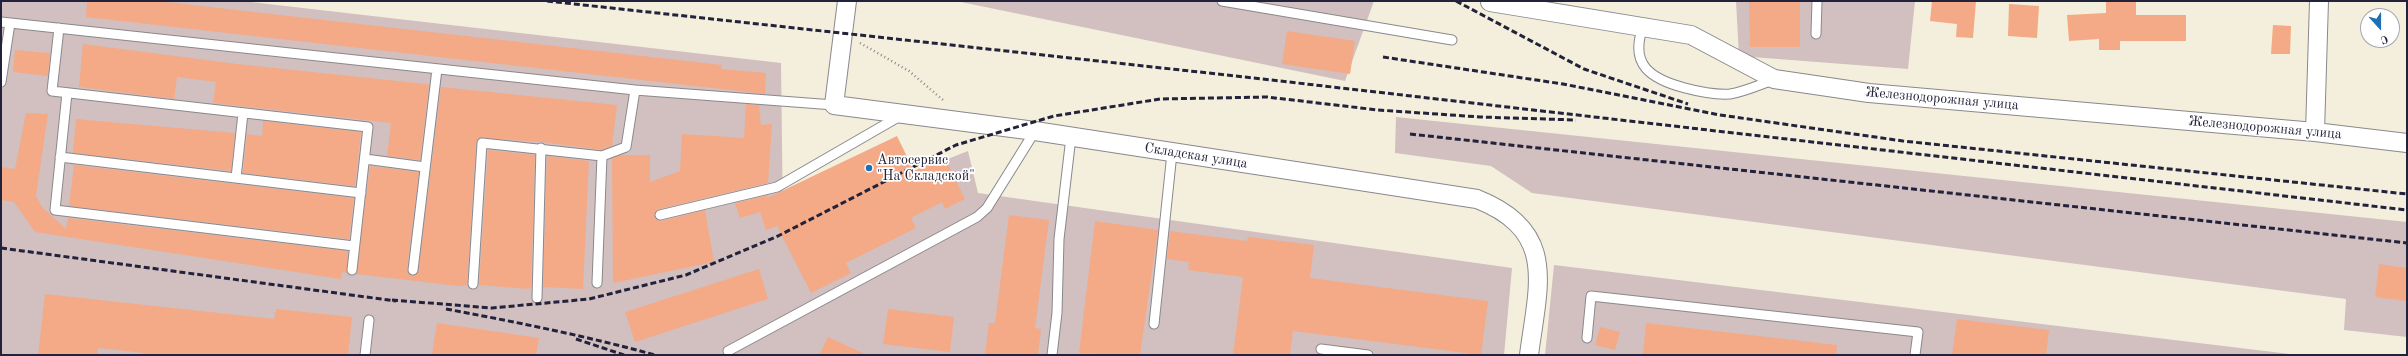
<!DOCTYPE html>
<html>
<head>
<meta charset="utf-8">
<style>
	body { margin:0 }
	#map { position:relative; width:2408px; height:356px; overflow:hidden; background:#f3efdc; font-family:"Old Standard TT",serif }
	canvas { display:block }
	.frame { position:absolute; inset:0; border:2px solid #22223b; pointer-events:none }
	.north { position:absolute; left:2360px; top:8px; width:40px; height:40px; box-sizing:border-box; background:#fff; border:1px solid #a7a7b1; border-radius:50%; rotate:159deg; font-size:11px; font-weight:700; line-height:16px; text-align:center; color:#22223b }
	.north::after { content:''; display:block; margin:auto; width:14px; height:18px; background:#1f6fb2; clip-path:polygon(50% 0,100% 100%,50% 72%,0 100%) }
</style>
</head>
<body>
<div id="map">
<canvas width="2408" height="356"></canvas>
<div class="frame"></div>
<div class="north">С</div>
</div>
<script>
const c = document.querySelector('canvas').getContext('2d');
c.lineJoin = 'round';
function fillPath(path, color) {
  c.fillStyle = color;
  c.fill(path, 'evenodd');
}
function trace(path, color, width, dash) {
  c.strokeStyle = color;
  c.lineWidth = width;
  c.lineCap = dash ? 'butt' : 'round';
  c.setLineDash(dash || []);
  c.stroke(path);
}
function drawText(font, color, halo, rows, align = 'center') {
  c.font = font + ' "Old Standard TT",serif';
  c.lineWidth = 3.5;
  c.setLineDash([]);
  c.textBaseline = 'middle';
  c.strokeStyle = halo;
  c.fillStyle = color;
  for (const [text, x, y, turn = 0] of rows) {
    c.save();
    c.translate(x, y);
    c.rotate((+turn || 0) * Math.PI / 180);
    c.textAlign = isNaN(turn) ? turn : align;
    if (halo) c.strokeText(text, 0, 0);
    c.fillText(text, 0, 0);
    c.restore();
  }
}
fillPath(new Path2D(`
	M1,1H242L781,63L783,224L968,151L978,193L1512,268L1504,355H1Z
	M956,1H1374L1345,81Z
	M1736,1H1915L1908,69L1739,56Z
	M1396,117L2407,222V337L2344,330L2346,299L1532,193L1491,166L1395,153Z
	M1554,265L2298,355H1545Z`), '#d2bfc0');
fillPath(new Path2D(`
	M87,1H157L722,65L721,69L766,73L765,94L86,17Z
	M1749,1H1800V47H1750Z
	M1932,1H1976L1973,38L1956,37L1957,24L1930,21Z
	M2106,1H2136V15H2186V41H2120V50H2099V39L2069,41L2067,15L2106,13Z
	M2009,4L2039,6L2037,38L2008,36Z
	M2273,25L2291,26L2290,54H2271Z
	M1287,31L1355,41L1350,74L1282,64Z
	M83,44L237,64L426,84L429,85L420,160L387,156L391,123L213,103L216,82L177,77L174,99L79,87Z
	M15,50L50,53L48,76L13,72Z
	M441,87L617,105L612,146L601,150L542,142L479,138L476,143L467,285L458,286L356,274L370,166L419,172L407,269L412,276L418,273Z
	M746,104L759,105L761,125L772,124L768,183L659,209L654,214L655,219L661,221L705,210L714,262L613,283L612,158L621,155H650V182L680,171L682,134L744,138Z
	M26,113L48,114L36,196L42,207L66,229L68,218L348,251L347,273L342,272L341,279L35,232L14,202L1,200V167L15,169Z
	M76,119L235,133L231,171L73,153Z
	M263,121L361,132L355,186L243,173L247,134L262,136Z
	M897,136L914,171L944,156L965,199L945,209L942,202L911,218L916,228L846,263L851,273L811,293L777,226L766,230L760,212L740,218L735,203L768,195L767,198Z
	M488,150L535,155L531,287L529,289L479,285Z
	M547,156L589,161L583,289L543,287Z
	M74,165L354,198L349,239L69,206Z
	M1009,215L1049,220L1035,328L1041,329L1038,355H985L989,323H995Z
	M1095,221L1158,230L1140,355L1079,353Z
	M1170,231L1247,241L1248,237L1314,245L1310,278L1488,301L1481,355L1293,331L1290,355H1233L1243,277L1188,270L1189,262L1167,259Z
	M2379,264L2407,268V301L2375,297Z
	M759,269L768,299L635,342L625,312Z
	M45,294L274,319L276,309L352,317L348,355H143L144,353L98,348L97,355H38Z
	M888,309L954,317L950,352L883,344Z
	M1957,319L2049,330L2046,355H1952Z
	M437,323L539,338L536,355H432Z
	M1646,323L1837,345L1836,355H1643Z
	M1600,327L1620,332L1615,350L1595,345Z
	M828,337L867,355H819Z`), '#f4aa86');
const lane = new Path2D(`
	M1222,1L1452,40
	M1,22L635,90L834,105
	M1643,27C1629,65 1651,79 1685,88C1700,92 1714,95 1730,94C1744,92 1759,85 1773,80
	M59,28L52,91L368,127L352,270
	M1816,34L1817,1
	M1,82L10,23
	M67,93L55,210L354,246
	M60,157L361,193
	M365,159L425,167
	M236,178L243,113
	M660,215L777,187L900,116
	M413,270L437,69
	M597,283L602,156
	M473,284L482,143L602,156L626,147L635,90
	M537,298L541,148
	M1154,324L1172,153
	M1587,338L1591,296L1918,332L1915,355
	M1321,349L1368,355
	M728,351L977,217L987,208L1035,131
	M365,355L369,320
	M1052,355L1057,313L1059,239L1071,137`);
const street = new Path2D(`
	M847,1L834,105L1035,131L1477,199C1558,231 1538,285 1529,355
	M1490,2L1691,35L1774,79L1869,93L2315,132L2407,143
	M2315,132L2319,1`);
trace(lane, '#8a888c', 11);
trace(street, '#8a888c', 20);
trace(new Path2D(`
	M860,43L909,71L943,100`), '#8a888c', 2.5, [1, 3]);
trace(lane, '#fff', 9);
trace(street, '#fff', 18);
trace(new Path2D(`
	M547,1L1245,77L2407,210
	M1456,1L1584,69L1688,104
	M1383,57L1563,84L1720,115L1903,141L2407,194
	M1410,134L2407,243
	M1,248L396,301
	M392,300L492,308L589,299L686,275L778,236L956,145L1054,116L1160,99L1267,97L1378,110L1480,117L1576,120
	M446,309C516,322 586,336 655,355
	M576,339L624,355`), '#22223b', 3, [6, 3]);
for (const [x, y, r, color] of [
	[869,168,4,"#1f6fb2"]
]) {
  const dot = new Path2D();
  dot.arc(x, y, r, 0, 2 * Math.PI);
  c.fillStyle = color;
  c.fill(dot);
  trace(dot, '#fff', 1.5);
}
drawText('14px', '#22223b', '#fff', [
	["Железнодорожная улица",1942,99,5],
	["Железнодорожная улица",2265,128,5],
	["Складская улица",1196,156,9]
]);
drawText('14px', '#22223b', '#fff', [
	["Автосервис",877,160],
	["\"На Складской\"",877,176]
], 'left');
</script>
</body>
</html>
